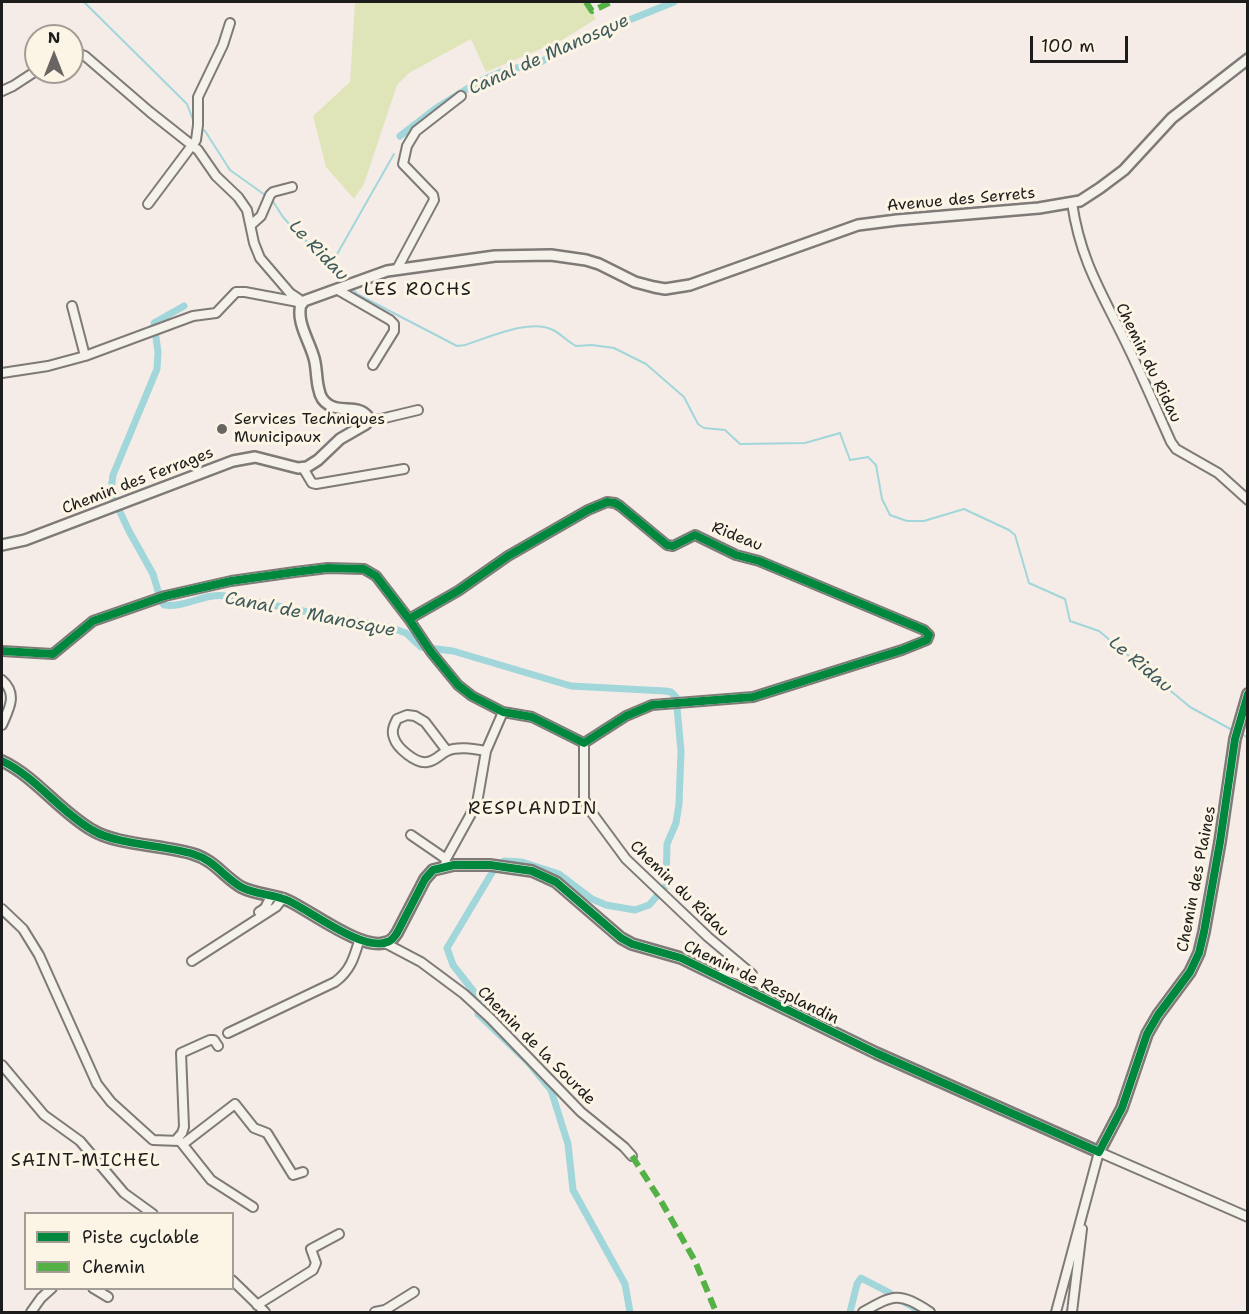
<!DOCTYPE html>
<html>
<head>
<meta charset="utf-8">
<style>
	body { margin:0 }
	#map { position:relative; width:1249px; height:1314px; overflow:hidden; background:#f6ece7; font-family:"Shantell Sans",sans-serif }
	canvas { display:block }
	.frame { position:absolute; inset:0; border:3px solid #1c1c1c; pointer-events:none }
	.legend { position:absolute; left:24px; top:1212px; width:210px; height:78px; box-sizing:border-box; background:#fcf5e5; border:2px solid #a29e95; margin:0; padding:8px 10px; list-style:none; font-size:18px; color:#1c1c1c }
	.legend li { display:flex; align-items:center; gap:12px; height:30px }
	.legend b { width:30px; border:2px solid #a29e95 }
	.north { position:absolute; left:24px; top:24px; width:60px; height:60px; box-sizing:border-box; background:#fcf5e5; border:2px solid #a29e95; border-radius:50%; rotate:0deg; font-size:16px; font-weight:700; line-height:24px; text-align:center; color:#1c1c1c }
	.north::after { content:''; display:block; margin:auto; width:21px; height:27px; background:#686563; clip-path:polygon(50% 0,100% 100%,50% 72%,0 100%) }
	.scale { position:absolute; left:1030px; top:36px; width:98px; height:27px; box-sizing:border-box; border:3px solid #1c1c1c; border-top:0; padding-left:8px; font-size:18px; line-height:21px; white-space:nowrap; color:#1c1c1c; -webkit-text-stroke:4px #fcf5e5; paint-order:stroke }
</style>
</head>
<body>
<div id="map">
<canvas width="1249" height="1314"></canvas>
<div class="frame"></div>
<ul class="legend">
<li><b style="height:8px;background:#00873e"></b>Piste cyclable</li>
<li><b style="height:8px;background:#55b145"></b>Chemin</li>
</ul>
<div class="north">N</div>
<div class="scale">100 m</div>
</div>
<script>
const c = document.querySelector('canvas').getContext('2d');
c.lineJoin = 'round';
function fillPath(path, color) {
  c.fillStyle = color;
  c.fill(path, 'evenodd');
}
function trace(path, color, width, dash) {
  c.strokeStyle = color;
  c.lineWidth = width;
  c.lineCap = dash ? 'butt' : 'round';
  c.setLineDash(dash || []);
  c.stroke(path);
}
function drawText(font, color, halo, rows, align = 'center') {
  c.font = font + ' "Shantell Sans",sans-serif';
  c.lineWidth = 6;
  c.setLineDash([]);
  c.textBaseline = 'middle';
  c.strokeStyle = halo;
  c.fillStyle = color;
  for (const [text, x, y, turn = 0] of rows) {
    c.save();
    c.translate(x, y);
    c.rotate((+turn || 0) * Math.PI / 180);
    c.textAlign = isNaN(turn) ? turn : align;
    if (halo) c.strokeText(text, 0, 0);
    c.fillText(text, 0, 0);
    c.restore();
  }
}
fillPath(new Path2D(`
	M355,2H586L596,19L562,40L486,72L471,39L409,73L397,85L364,184L354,199L326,167L313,116L350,82Z`), '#dfe5b9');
trace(new Path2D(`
	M84,2L187,104L195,125
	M199,128L205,131L230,170L272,200L283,217L299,235L332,263L346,282
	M332,263L394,154
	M350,286L357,294L457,346L465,345C488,338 530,318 553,330C561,334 568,342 576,346L592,345L614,348L646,364L684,397L698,424L704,428L725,430L740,444L805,443L840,433L850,460L868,457L876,465L882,499L890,515L907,521H924L964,509L1009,530L1015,535L1029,583L1065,599L1070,621L1099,631L1190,707L1234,731
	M1240,733L1248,738`), '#a1d6da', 2);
trace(new Path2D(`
	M400,136L435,109L478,82L501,72L541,62L572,43L674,2
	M184,306L154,323L158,352L157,369L113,475L111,490L113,497L129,531L153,574L161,601L164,605C185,608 204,593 225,596L392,628L406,633L421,647L453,651L571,686L665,691L671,692L676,697L681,751L679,804L676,823L667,844L666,886L649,905L635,910L606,905L592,899L559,874L522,862L504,861L493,871L447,948L453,965L478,997V1014L528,1062L551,1090L568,1144L573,1190L625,1284L630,1312
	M902,1301L922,1312
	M850,1312L857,1284L861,1278L890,1293`), '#a1d6da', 7);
const minor = new Path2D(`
	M72,51L85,56L150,112L198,150L216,176L238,197L247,210L254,243L260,258L290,293L299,299
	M2,91L13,86L36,71
	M1072,203C1081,264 1104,296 1129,349C1144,380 1157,411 1171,442L1176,449L1218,473L1248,500
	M148,204L196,140L198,125V97L223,45L230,23
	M251,225L261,216L270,195L273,192L292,187
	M397,269L434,200L433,195L403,164L407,146L416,131L461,96
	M338,290L390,320L394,324V331L373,365
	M72,306L85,356
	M2,373L48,366L85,356L193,316L216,313L236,292H245L298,302
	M368,422L418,410
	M303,468L312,483L316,484L404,469
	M2,651L53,654L93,621L165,596L231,581L295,572L328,568L364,569L376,576L409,619L431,652L458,685L472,696L503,712L532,717L584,743L626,716L652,705L753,697L902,650L927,640L929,635L924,630L759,561L736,555L695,535L673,546L667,545L620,506L615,503L607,502L588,510L508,556L458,591L409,619
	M2,680C18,694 9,709 2,725
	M584,743V799L592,813L626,859L708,937L752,974L748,978L725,971L719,977
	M447,751L425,722L415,716L407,715L397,719C394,725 391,731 394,738C397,748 416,764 427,762C436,761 440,754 447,751C458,746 474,749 486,751
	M411,835L446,859
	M445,866L446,859L477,803L486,751L503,712
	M2,909L23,929L39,955L97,1084L111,1102L153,1140L180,1141L211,1180L253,1207
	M259,912L265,908L271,896
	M385,943L421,962L464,994L490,1018L581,1112L624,1147L632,1156
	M192,961L276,907L283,898
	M228,1033L335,982C350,971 354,958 359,941
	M2,1065L44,1115L80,1141L124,1193L153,1214
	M176,1140L182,1133L184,1127L181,1053L210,1040H214L218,1046
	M183,1144L235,1104L254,1128L267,1133L293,1175L303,1172
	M232,1280L265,1312
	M93,1288L108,1297
	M257,1305L313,1270L316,1263L311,1249L339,1234
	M31,1312L41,1298L52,1288
	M375,1312L385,1310L414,1292
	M863,1312C894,1294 899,1292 930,1312
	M1056,1312L1099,1152L1248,1217
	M1072,1312L1082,1229`);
const tertiary = new Path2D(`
	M298,302L302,304L304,301L387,271L495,256L551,255L586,260L599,264L635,282L654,287L665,289L690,285L858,225L897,220L1039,208L1080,201L1100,188L1124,170L1172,118L1248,59
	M2,545L25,540L233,461L255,457L298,468L307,467L318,460L340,439L366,424L368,417C359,404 341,413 329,405C324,402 320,396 319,390C316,380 317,368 314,358C309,340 296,322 301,304
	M2,761C36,777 59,811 92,830C116,845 164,845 193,854C214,860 224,877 241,887C256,895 274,894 289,901C312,912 364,952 387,942C392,941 394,937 397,933L425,879L433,870L454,865H490L532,871L556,882L621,938L632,944L681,958L876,1053L1099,1152L1122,1108L1147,1034L1158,1015L1190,972L1199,953L1204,932L1220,842L1235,739L1248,694`);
trace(minor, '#7e7a77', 12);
trace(tertiary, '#7e7a77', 14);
trace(minor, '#f5f1eb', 8);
trace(tertiary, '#f5f1eb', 9);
trace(new Path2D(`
	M586,2L592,11L611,2
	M632,1156L661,1201L695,1261L716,1312`), '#55b145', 6, [12, 6]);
trace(new Path2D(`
	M2,651L53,654L93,621L165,596L231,581L295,572L328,568L364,569L376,576L409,619L431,652L458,685L472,696L503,712L532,717L584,743L626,716L652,705L753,697L902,650L927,640L929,635L924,630L759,561L736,555L695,535L673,546L667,545L620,506L615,503L607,502L588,510L508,556L458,591L409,619
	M2,761C36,777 59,811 92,830C116,845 164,845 193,854C214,860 224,877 241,887C256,895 274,894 289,901C312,912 364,952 387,942C392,941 394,937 397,933L425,879L433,870L454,865H490L532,871L556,882L621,938L632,944L681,958L876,1053L1099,1152L1122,1108L1147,1034L1158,1015L1190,972L1199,953L1204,932L1220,842L1235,739L1248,694`), '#00873e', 8);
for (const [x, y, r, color] of [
	[222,429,6,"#686563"]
]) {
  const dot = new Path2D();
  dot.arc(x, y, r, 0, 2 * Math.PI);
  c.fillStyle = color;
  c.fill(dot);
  trace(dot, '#fcf5e5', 2);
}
drawText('16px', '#1c1c1c', '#fcf5e5', [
	["Avenue des Serrets",961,200,-5],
	["Chemin du Ridau",1148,363,64],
	["Chemin des Ferrages",138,481,-21],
	["Rideau",737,537,22],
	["Chemin des Plaines",1197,879,-79],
	["Chemin du Ridau",679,889,44],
	["Chemin de Resplandin",761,983,26],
	["Chemin de la Sourde",536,1046,45]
]);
drawText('16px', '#1c1c1c', '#fcf5e5', [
	["Services Techniques",234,420],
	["Municipaux",234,438]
], 'left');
drawText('italic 18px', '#3e5a5c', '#fcf5e5', [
	["Canal de Manosque",549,55,-24],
	["Le Ridau",318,251,46],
	["Canal de Manosque",310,615,11],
	["Le Ridau",1140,665,40]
]);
c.letterSpacing = '1.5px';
drawText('18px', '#1c1c1c', '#fcf5e5', [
	["LES ROCHS",418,290],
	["RESPLANDIN",533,809],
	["SAINT-MICHEL",86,1161]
]);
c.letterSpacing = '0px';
</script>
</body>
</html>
